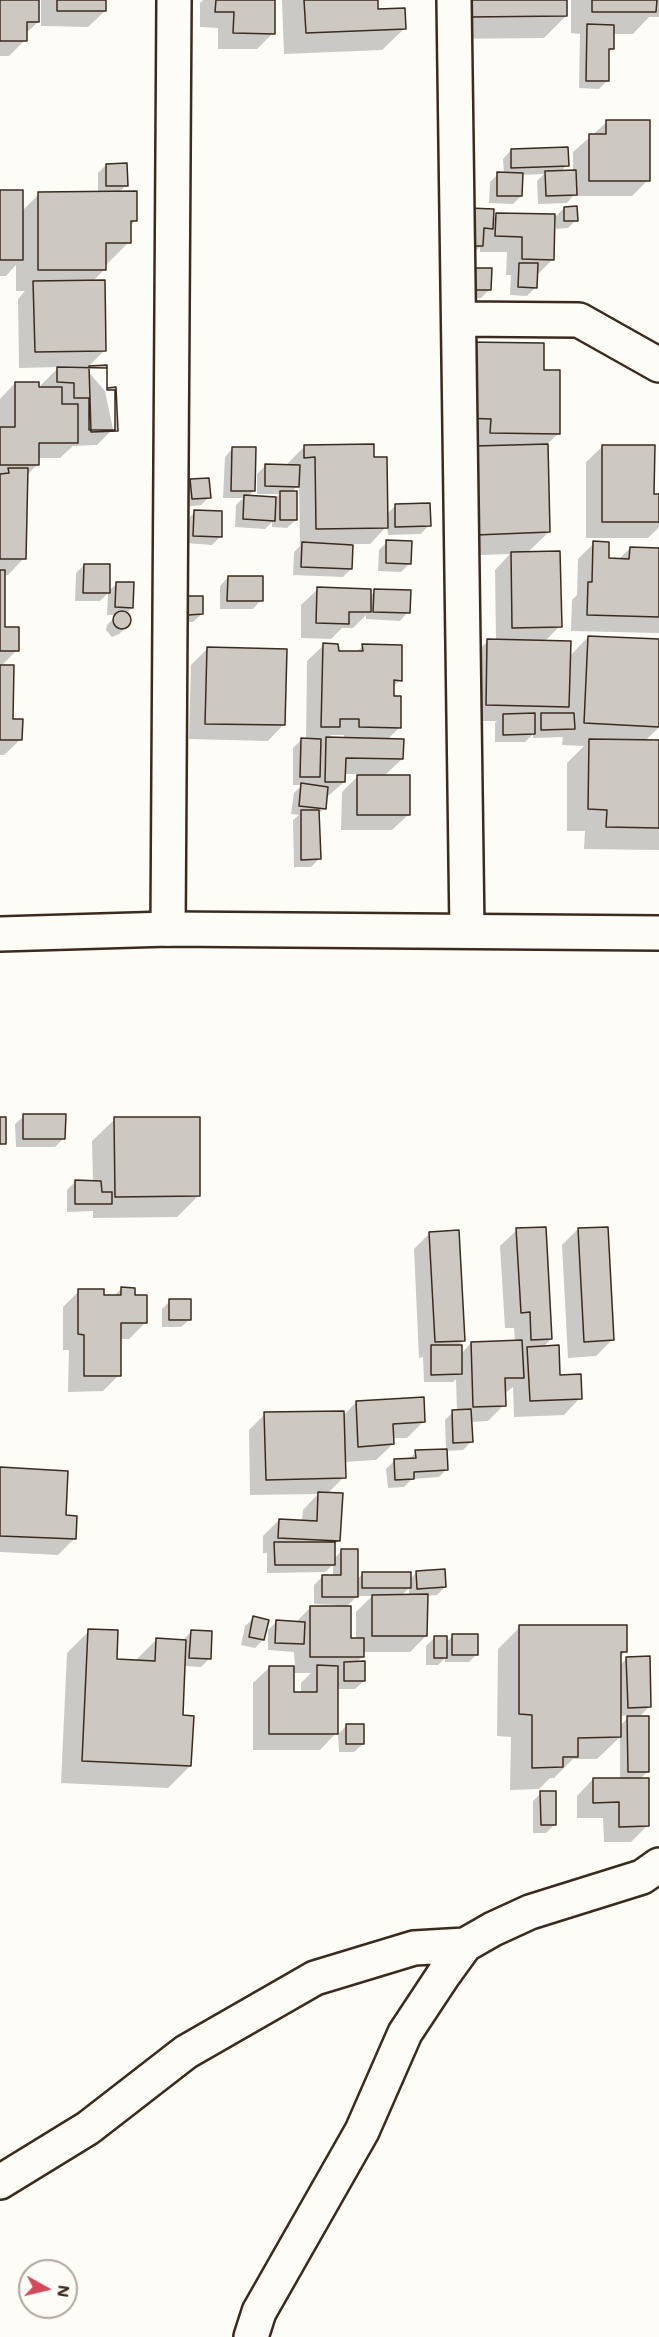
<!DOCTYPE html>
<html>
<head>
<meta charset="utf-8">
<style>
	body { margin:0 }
	#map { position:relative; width:659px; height:2337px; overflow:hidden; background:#fdfcf7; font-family:Mali,sans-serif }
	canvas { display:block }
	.north { position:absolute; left:18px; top:2259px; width:60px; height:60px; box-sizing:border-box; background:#fdfcf7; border:2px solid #afa8a0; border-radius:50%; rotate:98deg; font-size:16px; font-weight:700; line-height:24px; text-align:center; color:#3b2a1e }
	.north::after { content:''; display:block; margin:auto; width:21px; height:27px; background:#d1495b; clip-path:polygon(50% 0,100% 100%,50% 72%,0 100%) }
</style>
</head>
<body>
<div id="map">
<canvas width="659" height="2337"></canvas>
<div class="north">N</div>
</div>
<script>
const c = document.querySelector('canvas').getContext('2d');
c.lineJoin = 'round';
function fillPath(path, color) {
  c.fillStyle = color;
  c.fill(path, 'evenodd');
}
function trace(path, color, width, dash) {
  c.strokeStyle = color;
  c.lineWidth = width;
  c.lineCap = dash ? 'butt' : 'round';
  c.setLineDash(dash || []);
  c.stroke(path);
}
fillPath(new Path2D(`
	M0,0H38V22L25,34V40L9,56H0Z
	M41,0H105V11L88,27L41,26Z
	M203,0H274L273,33L257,49H218V28L200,27V3Z
	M282,0H377V10L405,28L382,50L284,54Z
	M445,0H566V16L544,38L445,39Z
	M571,0H659V17H649L633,34H612V48L608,53L607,81L599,89L579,88L580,34L571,33Z
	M607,122L648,180L632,196H573L567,203L538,204L537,181L544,174L522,175L521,196L513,204L489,203L490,182L498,174H504L503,159L511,150L567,165L560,172L573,171V152Z
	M106,165L126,185L119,193L136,220L129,227V242L107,264H105V269L92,282L105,350L86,369L105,391L113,429L97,445L73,446L60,458H38V464L26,476L24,558L8,575H4L3,629L17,650L1,666L12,720L21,739L4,755H0V399L15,383L41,389V385L59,367L19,368L18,299L25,291H16V265L6,276H0V191L22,211L39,194L98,193V173Z
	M564,208L576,220L568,228L556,229L555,217Z
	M497,215L553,259L536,276L535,288L527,296L510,295L511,275H506L507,252H480V247L473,254L462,218L492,219Z
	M469,269L489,290L481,298L460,297Z
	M443,366L542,371L558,434L546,445L549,532L527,553L560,626L544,642L569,657L588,637L659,641V727L645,741H659V850L584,849L585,831H567V763L584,746L562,745L563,737L533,738V734L525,742H495V723L497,721H476L471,657L488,641H496L495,570L510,554L455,556L469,440H442Z
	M603,446L653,495L659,496V527L648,538H586V462Z
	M304,447L372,459L386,515L395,506L429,525L421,534L388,535L387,526L370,544H352L351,569L343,577L293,575L294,552L300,546L299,484L291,493L296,520L287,528L272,527V522L265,529L235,527L236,505L243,498H223L225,457L233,448L254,490L248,497L275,498L280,494H257V474L265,466H288V463Z
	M191,480L209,497L201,505L184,507L183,488Z
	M195,512L220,537L212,545L186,543L187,520Z
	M387,542L410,563L401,572L378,571L379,550Z
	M594,543L607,560H618L630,548L659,561V633L571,631L572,600L577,595L578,559Z
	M84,565L109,591L116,584L132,608L126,614L130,620L128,625L119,634L112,637L106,630L107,625L117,615H107L108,593L100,601H75L76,573Z
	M469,575H479L480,591L472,599Z
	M228,577L261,600L253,609H220V586Z
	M318,589L370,596L375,591L408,612L400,621L366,619V615L353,628H342L331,639L301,638V605Z
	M188,597L202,614L193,622H180V606Z
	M324,645L337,652H356L363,646L400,680L392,688L399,728L387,740L402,759L384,776L409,814L392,830H341L342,792L360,774H344V782L326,798L324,808L318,815L319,859L311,867H294L293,820L299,815L291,814L294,793L302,785H293V748L301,740H306L307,661ZM331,735H344V739L327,738Z
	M207,649L284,724L268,741L189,739L191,665Z
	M24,1116L64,1138L55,1147H16L15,1124Z
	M115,1119L199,1195L177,1217L93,1218V1211L67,1212V1190L75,1182H93L92,1141Z
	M578,1229L612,1340L596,1356L568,1358L562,1245Z
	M517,1230L551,1339L542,1348L559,1377L580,1398L564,1415L514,1417L513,1387L504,1394V1405L488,1421L470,1422L471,1442L463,1450L446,1451L447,1469L439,1477L412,1479L404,1487L388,1488L386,1469L395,1460H408L416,1452L446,1450L445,1420L453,1412H457L456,1379L453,1382H424L423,1357L419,1358L414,1249L430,1233L464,1340L457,1347L461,1354L471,1343L515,1342L514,1328H505L500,1246Z
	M121,1289L133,1296L145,1323L129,1339H120L119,1375L103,1391L68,1392L69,1350H63V1307L79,1291L102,1296H114Z
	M170,1301L190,1319L181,1327H162V1309Z
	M356,1402L424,1421L407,1438H392L393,1444L376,1460L344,1462V1477L327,1494L339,1540L333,1546L334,1559L341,1551L356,1580L363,1574L409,1580L416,1573L445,1587L437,1595L426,1596V1636L410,1652H363V1656L356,1663L364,1681L355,1689H336V1733L320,1750H253V1683L270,1667H295L294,1652L268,1650V1630L277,1621L296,1622L310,1608L336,1607V1605L314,1604V1585L322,1577H333V1565L325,1572L267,1573V1553H263V1536L279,1520L302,1521L303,1510L318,1494L250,1495L249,1430L265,1414L343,1416ZM409,1588V1596H401ZM357,1596H372L356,1612V1640H349L346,1607ZM293,1673H311L301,1683V1694H293Z
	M0,1469L64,1517L74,1539L58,1555L0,1552Z
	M254,1618L263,1640L255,1648L241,1645L245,1626Z
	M520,1627L625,1651L620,1657V1665L627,1658L649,1707L638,1718L648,1771L640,1779L647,1826L631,1842H604L603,1818H577V1796L593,1779H620V1737L597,1759H573L554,1778H550L539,1789L510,1790L511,1737L497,1736L498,1649ZM630,1715L620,1726V1716Z
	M89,1631L115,1661H135L156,1640L183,1641L191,1631L209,1659L201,1667L183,1666L181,1717L190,1766L168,1788L61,1783L67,1653Z
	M453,1636L477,1654L469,1662H445V1658L438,1665H426V1646L435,1637L446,1642Z
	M346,1726L363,1744L354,1752H339L338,1734Z
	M541,1793L555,1824L546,1833H533V1801Z`), '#0003');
const building = new Path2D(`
	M0,0H39V22H27V41H0Z
	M57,0H106V11H57Z
	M216,0H275V34L233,33L234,12H215Z
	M304,0H378V9L405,8L406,29L306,33Z
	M467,0H567V16L467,17Z
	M592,0H657L656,12H592Z
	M587,24L614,25V49H609V81H586Z
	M606,120H650V181H589V134H606Z
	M568,147L569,166L511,168V149Z
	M127,163L128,186H106V164Z
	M576,170L577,195L546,196L545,171Z
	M497,172L523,173L522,196H497Z
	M0,190H23V260H0Z
	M137,191V221H131V243H106V270H38V192Z
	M577,206L578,221H564V207Z
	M469,208L494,209L493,229L484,228L483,246H468Z
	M496,213L555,214L554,260L522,259V237L495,236Z
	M519,263H538L537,288L518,287Z
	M469,268H492L491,290H467Z
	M105,280L106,351L35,352L33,281Z
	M465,342L544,343V370H560V434L490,433L491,419L464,418Z
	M107,365V388L116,387L118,431L91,432L89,366Z
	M57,367L107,368V390H115V430H89V398H74V383L57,382Z
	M15,382H39V387H62V404H78V443H39V465H0V427H15Z
	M374,444V457H387L388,528L316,529L315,457L304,458V445Z
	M548,444L550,532L476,535L474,446Z
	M602,445H655L654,494H659V522H602Z
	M232,447H256L255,491H231Z
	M265,464L300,465L299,487L265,486Z
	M8,468H28L26,559H0V474L9,473Z
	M209,478L211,498L192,499L190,479Z
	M280,491H297V520H280Z
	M244,495L276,497L275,521L243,519Z
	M430,503L431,526L395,527V504Z
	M194,510L222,511V537L193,536Z
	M386,540L412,541L411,564L386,563Z
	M593,541L609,542V558L629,559L630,547L659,548V617L587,615L588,582H592Z
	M302,542L353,545L352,569L301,567Z
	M560,551L562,627L512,628L511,552Z
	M84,564H110V593H83Z
	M0,570H5V627H19V651H0Z
	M228,576H263V601H227Z
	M116,582H134L133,608L115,607Z
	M317,587L371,589V612H349V624L316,623Z
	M374,589L411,590L410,613L373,612Z
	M187,596H203V614L188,615Z
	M113 620a9 9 0 1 1 18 0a9 9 0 1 1-18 0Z
	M588,636L659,639V727L584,723Z
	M487,639L571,641L569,707L486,705Z
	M323,643L338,644L339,651H363L362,644L402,645V681L394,680V696H401V728L359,727V719H340V727H321Z
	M207,647L287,649L285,725L205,724Z
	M0,665H14L13,719H23L22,740H0Z
	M535,713V734L503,735V714Z
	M541,713H574L575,729L541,730Z
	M326,737L404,739L403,759L346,758L345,782H325Z
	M301,738L321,739L320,777H300Z
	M589,739L659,740V828L606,827L607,810L588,809Z
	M357,775H410V815H357Z
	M301,783L328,787L326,809L299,806Z
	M301,810H319L321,859L301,860Z
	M23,1114H66L65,1139H23Z
	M0,1117H6V1144H0Z
	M114,1117H200V1196L115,1197Z
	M75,1180L101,1181L102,1192H112V1204H75Z
	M546,1227L552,1339L531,1340L530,1312L521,1313L516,1228Z
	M608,1227L614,1340L584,1342L578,1228Z
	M459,1230L465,1341L435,1342L429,1232Z
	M121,1287L135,1288V1295H147V1323H121V1376H84V1335L78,1334V1289H104V1295H121Z
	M169,1299H191V1320H169Z
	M522,1340L524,1378H505L506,1406L473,1407L471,1342Z
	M431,1345H462V1374L431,1375Z
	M559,1345L560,1375L581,1374L582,1399L530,1401L527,1347Z
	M424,1397L425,1422L393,1424L394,1444L358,1447L356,1401Z
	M471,1409L473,1442L453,1443L452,1410Z
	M344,1411L346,1478L266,1480L264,1412Z
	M447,1449L448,1470L414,1472V1479L395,1480L394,1459L416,1458L415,1450Z
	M0,1467L68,1471L66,1515L77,1516L76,1539L0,1536Z
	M318,1492L343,1493L340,1541L278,1538L279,1519L317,1521Z
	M274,1542H335V1565H275Z
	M341,1549H358V1597H322V1575H341Z
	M445,1569L446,1587L417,1589L416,1571Z
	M362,1572H411V1588H362Z
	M428,1594L427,1636H372V1595Z
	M310,1606H351V1638H364V1657H310Z
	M253,1616L269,1620L264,1640L249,1637Z
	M276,1620L305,1622L304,1644L275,1643Z
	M519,1625H627V1652H621V1737L578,1738V1757H563V1767L532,1768V1715L519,1714Z
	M88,1629L118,1630L117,1659L155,1661L156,1638L186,1640L183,1715L194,1716L191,1766L82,1761Z
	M191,1630L212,1631L211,1659L189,1658Z
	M452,1634H478V1655H452Z
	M434,1636H447V1658H434Z
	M650,1656L651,1707L628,1708L626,1657Z
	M365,1661V1681H344V1662Z
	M317,1665L338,1666V1734H269V1666H294V1692H317Z
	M627,1716H649V1772H628Z
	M346,1724H364V1744H346Z
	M593,1778H649V1826L619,1827V1802L593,1803Z
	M540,1791H556V1825H541Z`);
fillPath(building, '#cdc8c2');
trace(building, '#3b2a1e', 1.5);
const minor = new Path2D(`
	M454,0L467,931
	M459,319L579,320L659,365
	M168,929L174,0
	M0,2182L88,2128L186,2052L315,1978L414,1948L465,1945
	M251,2337L259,2312L362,2131L405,2033L444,1974L465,1945L493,1929L530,1912L642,1877L659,1865`);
const tertiary = new Path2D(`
	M0,934L168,929L659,933`);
trace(minor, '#3b2a1e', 38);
trace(tertiary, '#3b2a1e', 38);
trace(minor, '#fdfcf7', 33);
trace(tertiary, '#fdfcf7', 33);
</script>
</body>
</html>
